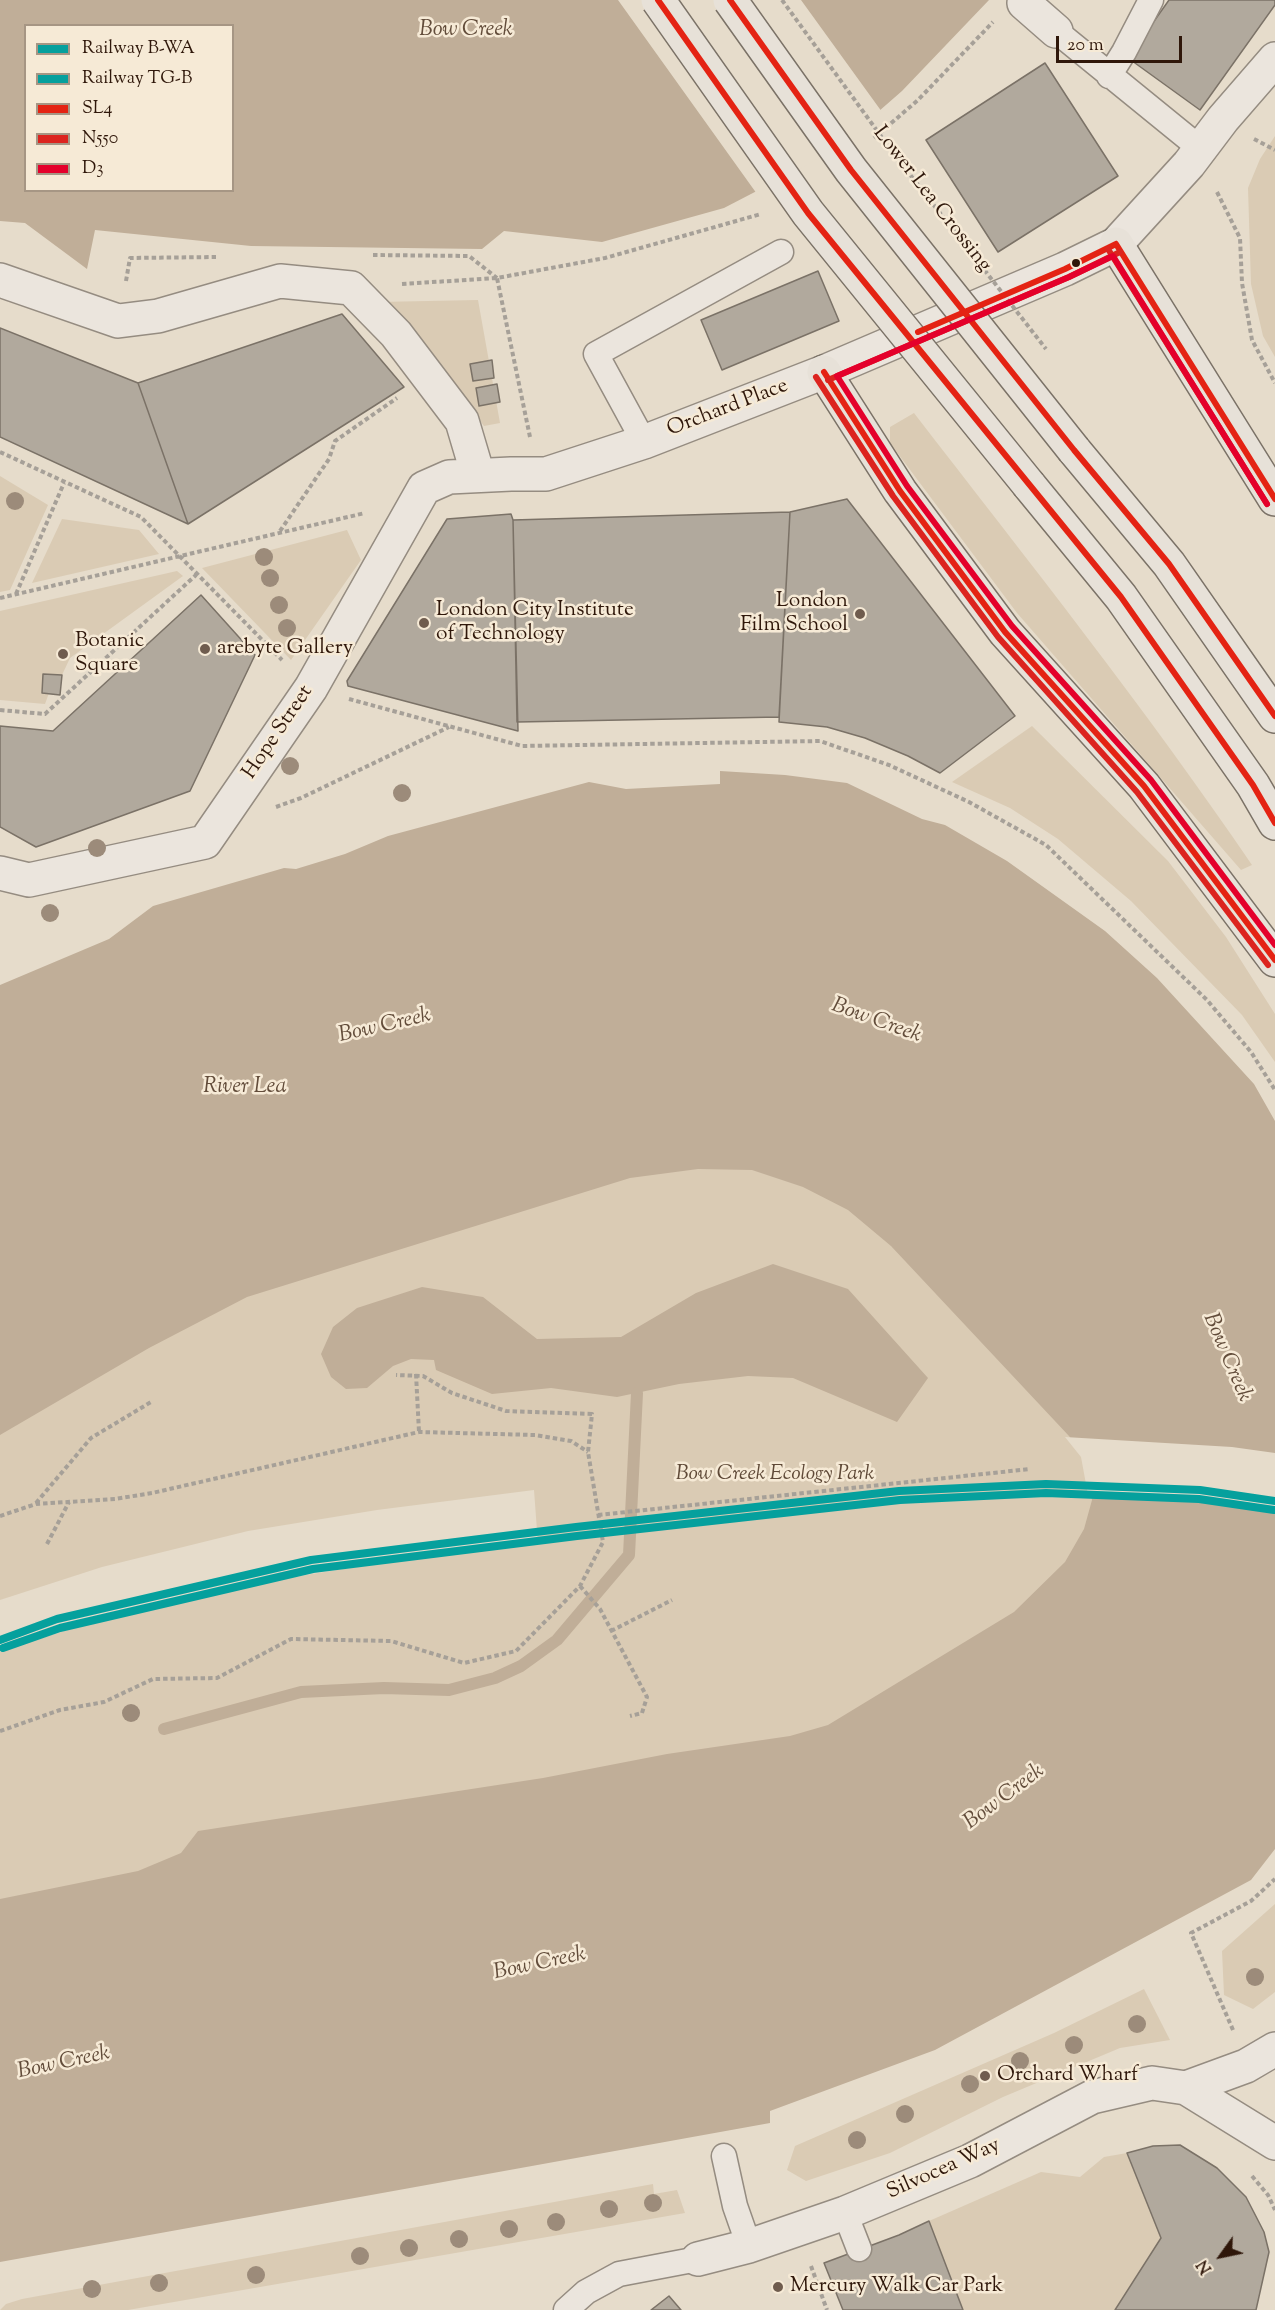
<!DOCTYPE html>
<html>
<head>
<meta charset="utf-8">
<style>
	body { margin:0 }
	#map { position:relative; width:1275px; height:2310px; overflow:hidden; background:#e6dccb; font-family:"Sorts Mill Goudy",serif }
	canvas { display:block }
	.legend { position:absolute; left:24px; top:24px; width:210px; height:168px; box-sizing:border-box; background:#f6ead6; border:2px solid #a69684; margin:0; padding:8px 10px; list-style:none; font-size:18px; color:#2f170a }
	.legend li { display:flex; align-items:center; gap:12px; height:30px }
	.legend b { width:30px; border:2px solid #a69684 }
	.north { position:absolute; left:1191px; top:2226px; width:60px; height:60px; -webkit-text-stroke:4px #f6ead6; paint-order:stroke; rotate:237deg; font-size:16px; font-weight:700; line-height:24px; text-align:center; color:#2f170a }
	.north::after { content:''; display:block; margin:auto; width:21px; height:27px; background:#2f170a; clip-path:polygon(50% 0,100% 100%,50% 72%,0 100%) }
	.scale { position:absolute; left:1056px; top:36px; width:126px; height:27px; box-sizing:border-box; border:3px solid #2f170a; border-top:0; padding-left:8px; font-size:18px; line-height:21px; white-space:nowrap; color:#2f170a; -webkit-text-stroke:4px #f6ead6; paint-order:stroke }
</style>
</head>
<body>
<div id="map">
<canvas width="1275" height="2310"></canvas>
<ul class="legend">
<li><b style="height:8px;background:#05a09d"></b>Railway B-WA</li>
<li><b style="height:8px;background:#05a09d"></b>Railway TG-B</li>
<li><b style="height:8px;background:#e42313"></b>SL4</li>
<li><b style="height:8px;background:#dc241f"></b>N550</li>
<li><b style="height:8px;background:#e4002b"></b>D3</li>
</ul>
<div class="north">N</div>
<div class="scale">20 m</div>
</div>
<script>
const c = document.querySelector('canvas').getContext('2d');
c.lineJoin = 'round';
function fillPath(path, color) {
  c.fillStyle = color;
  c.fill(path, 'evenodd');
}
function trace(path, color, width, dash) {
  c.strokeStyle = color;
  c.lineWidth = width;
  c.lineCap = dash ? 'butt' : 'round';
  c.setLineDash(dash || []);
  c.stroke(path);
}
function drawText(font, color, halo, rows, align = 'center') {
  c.font = font + ' "Sorts Mill Goudy",serif';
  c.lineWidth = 5;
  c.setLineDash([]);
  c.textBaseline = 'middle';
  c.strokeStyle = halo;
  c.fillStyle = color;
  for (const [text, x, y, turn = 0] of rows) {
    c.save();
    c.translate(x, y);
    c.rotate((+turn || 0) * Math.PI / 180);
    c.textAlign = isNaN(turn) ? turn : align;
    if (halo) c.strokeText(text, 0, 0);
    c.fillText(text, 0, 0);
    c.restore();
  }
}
fillPath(new Path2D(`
	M1275,136V357L1263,336L1251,284L1248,188L1260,159Z
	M478,300L500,423L484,426L437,364L378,302Z
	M914,413C1029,562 1146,709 1252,865L1241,870L1017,613L890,443V427Z
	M0,476L48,505L10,590L0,592Z
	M62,519L139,530L159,554L32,583Z
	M347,530L361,560L291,660L202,568Z
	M177,571L183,576L70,658L62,675L43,674L42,693H49L45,704L0,700V611Z
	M1032,726L1168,861L1226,937L1275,1014V1062L1242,1015L1131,901L1058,839L1010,808L952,782Z
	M802,1100L1169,1358L1012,1721L0,1960V1652C88,1621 180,1598 273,1581C360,1564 450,1556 538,1544L534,1490L377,1510L248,1531L102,1567L0,1600V1326Z
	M1275,1904V1992L1253,2009L1224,1995L1222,1951Z
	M1144,1989L1170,2040L1120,2048L1003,2097L890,2153L806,2181L787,2170L795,2146L1054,2033Z
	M1127,2153L1161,2238L1115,2310H963L929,2221L1041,2172L1080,2177L1104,2157Z
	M653,2184L654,2194L677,2190L685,2213L128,2310H0L6,2304L22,2299Z`), '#dacbb4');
fillPath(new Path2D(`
	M0,0H989L902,91L847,139L776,181L724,208L602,242L504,231L482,249L251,246L95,230L87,269L25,223L0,221ZM26,26H232V190H26Z
	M720,771L785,775L847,783L922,819L945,825L1007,861L1105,931L1157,978L1254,1084L1275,1121V1849L1251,1880L935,2050L770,2111V2123L0,2262V1899L138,1871L181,1853L198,1831L543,1778L667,1754L790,1736L828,1725L1014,1612L1065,1562L1084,1529L1092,1500L1084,1456L1069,1436L891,1246L848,1210L803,1187L752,1170L698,1169L630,1178L247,1297L149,1348L0,1435V985L109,939L153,906L284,868L296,869L345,854L388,836L589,782L626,789L720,784Z
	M773,1264L848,1289L928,1378L897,1422L793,1378L748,1376L679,1384L617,1397L551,1388L492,1394L436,1370L434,1360L411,1359L393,1366L367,1388L346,1389L331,1377L321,1354L333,1327L357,1308L422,1287L483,1297L537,1339L621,1337L696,1293Z`), '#c0ae98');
fillPath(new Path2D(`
	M618,0H801L882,112L848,141L757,194Z
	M1065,1437L1232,1447L1275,1453V1511L1204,1502L1088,1495L1081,1457Z`), '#e6dccb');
trace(new Path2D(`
	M164,1729L301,1692L384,1688L449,1690L495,1678L521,1666L557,1640L629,1555L637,1393`), '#c0ae98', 12);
const building = new Path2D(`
	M1169,0H1275V5L1200,110L1128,58Z
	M1045,63L1118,176L998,252L926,140Z
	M818,271L839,321L722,370L701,320Z
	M342,314L404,387L188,524L138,383Z
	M0,328L138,383L188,524L0,437Z
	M492,360L494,378L473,381L470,364Z
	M497,384L500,402L479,406L476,388Z
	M847,499L1015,716L940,773L908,756L865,738L827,727L779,722L790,512Z
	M790,512L779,717L517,722L513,520Z
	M511,514L513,520L518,731L348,686L347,681L447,519Z
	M201,595L255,655L190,791L36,847L0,827V726L53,731Z
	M43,674L62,675L60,695L42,693Z
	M1180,2145L1217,2168L1246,2197L1264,2232L1269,2252L1256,2310H1115L1161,2238L1127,2153L1153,2146Z
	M929,2221L963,2310H843L824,2263L899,2235Z
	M669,2296L681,2310H651Z`);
fillPath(building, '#b1a99d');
trace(building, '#7b7267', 1.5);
const service = new Path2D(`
	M1056,31L1201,149
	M1109,76L1124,52L1151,0
	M644,442L596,354L781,252
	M724,2156L735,2206L749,2246
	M845,2213L859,2249
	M566,2310L586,2292L619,2274L698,2259`);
const pedestrian = new Path2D(`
	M1024,3L1056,31`);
const minor = new Path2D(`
	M0,280L118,321L158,316L280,281L351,288L396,334L462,421L478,475
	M0,873L29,880L205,842L311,688L424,488L449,477L511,474H546L644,442L824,372L1065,269L1116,244L1189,164L1223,119L1275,59
	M1186,2088L1246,2066L1275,2049
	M698,2259L749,2246L845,2213L970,2161L1092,2097L1152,2083L1186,2088L1275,2143`);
const trunk = new Path2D(`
	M1116,244L1275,499
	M824,372L900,491L1005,632L1144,786L1275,960
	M1074,450L1169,564L1275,716
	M1029,485L1121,597L1253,785L1275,823`);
trace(service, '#958c81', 27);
trace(pedestrian, '#958c81', 36);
trace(minor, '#958c81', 36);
trace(trunk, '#7b7267', 36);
trace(new Path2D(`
	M874,138L918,100L993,22
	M1254,139L1275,150
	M1217,192L1240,238L1242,283L1252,340L1275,383
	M373,255L469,256L497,278
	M126,281L130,258L216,257
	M402,284L497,278
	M530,437L497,278L605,258L761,214
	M0,452L141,517L282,660
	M280,531L329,459L335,441L397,398
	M16,594L64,483
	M0,598L365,513
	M349,699L522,746L820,741L889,765L969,802L1046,845L1207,1000L1251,1052L1275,1090
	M0,710L45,714L196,575
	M276,807L301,798L449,727
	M416,1374L419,1432
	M36,1503L91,1438L151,1402
	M598,1515L1030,1469
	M0,1516L36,1504L115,1499L152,1493L419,1432L535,1435L571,1441L588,1452
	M47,1544L69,1502
	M580,1586L600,1609L647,1697L642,1713L630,1716
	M611,1631L672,1600
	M0,1731L60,1710L104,1702L153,1679L217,1678L291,1639L391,1641L464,1663L516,1651L580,1586L603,1542L588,1452L592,1414L506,1411L452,1393L423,1376L396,1375
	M1233,2030L1191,1933L1251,1901L1275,1879
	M1252,2176L1268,2195L1275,2210
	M811,2266L827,2310`), '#a6a098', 4, [4.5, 3]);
trace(service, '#ebe5dd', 24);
trace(pedestrian, '#ebe5dd', 33);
trace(minor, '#ebe5dd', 33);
trace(trunk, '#e7e1d8', 33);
const trunkBridge = new Path2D(`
	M658,0L808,213L1029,485
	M730,0L851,170L1074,450`);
trace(trunkBridge, '#7b7267', 36, []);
trace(new Path2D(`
	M782,0L894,154L1046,349`), '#a6a098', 4, [4.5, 3]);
trace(trunkBridge, '#e7e1d8', 33);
trace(new Path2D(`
	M658,0L808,213L1121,597L1253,785L1275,823
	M730,0L851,170L1074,450L1169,564L1275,716
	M1116,244L1275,499
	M918,332L1065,269L1116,244
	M824,372L900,491L1005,632L1144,786L1275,960`), '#e42313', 6);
trace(new Path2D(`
	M1108,249L1267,504
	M816,377L893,496L998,637L1137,792L1268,965
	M828,380L1069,277L1120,252`), '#dc241f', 6);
trace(new Path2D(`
	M1267,504L1113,256L1069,277L837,376L907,486L1012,626L1151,780L1275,945`), '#e4002b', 6);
trace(new Path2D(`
	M0,1640L57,1619L311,1560L576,1527L899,1491L1046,1484L1200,1490L1275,1501`), '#05a09d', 8);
trace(new Path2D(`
	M3,1648L60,1628L313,1569L577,1536L900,1500L1046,1493L1199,1499L1274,1510`), '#05a09d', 8);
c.fillStyle = '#9c8b7a';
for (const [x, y] of [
	[15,501],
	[264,557],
	[270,578],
	[279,605],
	[287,628],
	[290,766],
	[402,793],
	[97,848],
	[50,913],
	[131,1713],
	[1255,1977],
	[1137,2024],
	[1074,2045],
	[1020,2061],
	[970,2084],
	[905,2114],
	[857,2140],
	[653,2203],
	[609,2209],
	[556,2222],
	[509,2229],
	[459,2239],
	[409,2248],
	[360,2256],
	[256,2275],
	[159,2283],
	[92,2289]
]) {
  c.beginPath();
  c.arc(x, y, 9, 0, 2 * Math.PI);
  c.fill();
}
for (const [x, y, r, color] of [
	[1076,263,5,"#2f170a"],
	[860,614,6,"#6f5c4e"],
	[424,623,6,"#6f5c4e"],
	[205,649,6,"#6f5c4e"],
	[63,654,6,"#6f5c4e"],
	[985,2076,6,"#6f5c4e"],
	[778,2287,6,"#6f5c4e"]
]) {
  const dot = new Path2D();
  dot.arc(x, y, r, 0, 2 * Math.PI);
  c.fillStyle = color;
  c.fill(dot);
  trace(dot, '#f6ead6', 2);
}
drawText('21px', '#2f170a', '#f6ead6', [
	["Lower Lea Crossing",931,200,52],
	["Orchard Place",728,409,-21],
	["Hope Street",279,733,-56],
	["Silvocea Way",944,2170,-24]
]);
drawText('21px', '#2f170a', '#f6ead6', [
	["London",848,602,"right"],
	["Film School",848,626,"right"],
	["London City Institute",436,611],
	["of Technology",436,635],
	["Botanic",75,642],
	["Square",75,666],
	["arebyte Gallery",217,649],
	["Orchard Wharf",997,2076],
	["Mercury Walk Car Park",790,2287]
], 'left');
drawText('italic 21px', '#5f4937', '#f6ead6', [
	["Bow Creek Ecology Park",775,1475]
]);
drawText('italic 22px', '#624c3a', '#f6ead6', [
	["Bow Creek",466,31],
	["Bow Creek",876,1022,20],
	["Bow Creek",385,1027,-13],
	["River Lea",245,1088],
	["Bow Creek",1226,1358,67],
	["Bow Creek",1005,1798,-37],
	["Bow Creek",540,1965,-12],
	["Bow Creek",64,2064,-12]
]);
</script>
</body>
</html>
